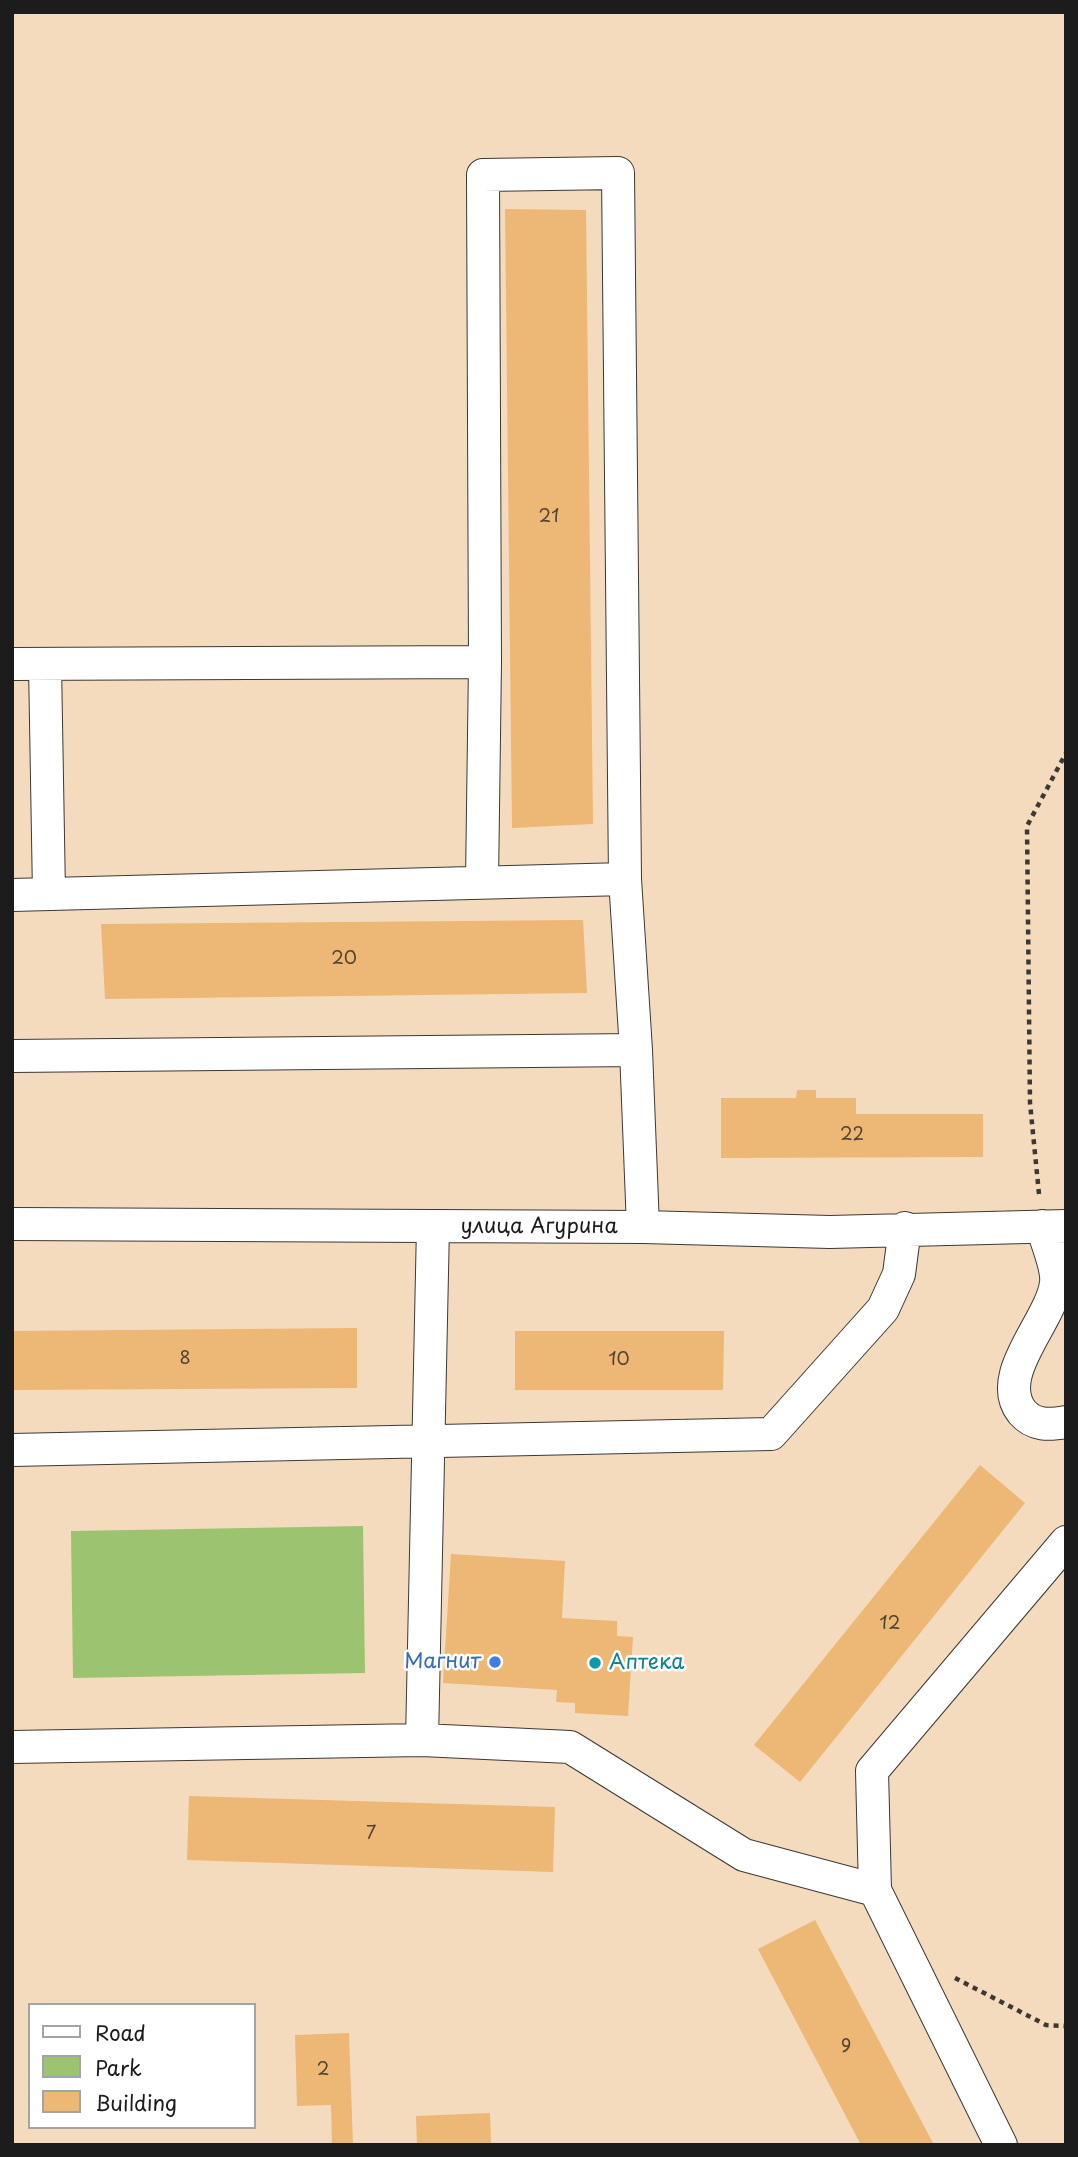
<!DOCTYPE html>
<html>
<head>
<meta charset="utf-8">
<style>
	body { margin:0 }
	#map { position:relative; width:1078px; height:2157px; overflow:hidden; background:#f4dbbe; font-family:"Playpen Sans",sans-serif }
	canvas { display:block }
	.frame { position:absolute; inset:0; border:14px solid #1c1c1c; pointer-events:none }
	.legend { position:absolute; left:28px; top:2003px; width:228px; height:126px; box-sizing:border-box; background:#fff; border:2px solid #a4a4a4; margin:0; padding:9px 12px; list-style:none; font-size:21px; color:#1c1c1c }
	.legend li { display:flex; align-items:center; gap:14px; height:35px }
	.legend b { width:35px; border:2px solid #a4a4a4 }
</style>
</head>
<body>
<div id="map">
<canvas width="1078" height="2157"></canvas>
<div class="frame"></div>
<ul class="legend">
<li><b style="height:9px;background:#fff"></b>Road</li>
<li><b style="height:19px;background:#9cc470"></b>Park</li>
<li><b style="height:19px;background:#edb775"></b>Building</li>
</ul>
</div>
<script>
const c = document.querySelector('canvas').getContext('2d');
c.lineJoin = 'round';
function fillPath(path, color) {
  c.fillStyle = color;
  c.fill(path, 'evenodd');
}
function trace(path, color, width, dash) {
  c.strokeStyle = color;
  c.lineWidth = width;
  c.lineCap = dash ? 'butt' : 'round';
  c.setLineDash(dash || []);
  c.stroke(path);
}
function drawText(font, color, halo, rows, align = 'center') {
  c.font = font + ' "Playpen Sans",sans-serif';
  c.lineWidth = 5;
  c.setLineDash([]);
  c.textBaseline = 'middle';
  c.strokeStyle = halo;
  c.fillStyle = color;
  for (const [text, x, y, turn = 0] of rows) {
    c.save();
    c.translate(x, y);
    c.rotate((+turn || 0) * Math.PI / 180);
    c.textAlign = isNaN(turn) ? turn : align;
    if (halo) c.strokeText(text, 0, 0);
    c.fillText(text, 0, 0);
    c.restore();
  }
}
fillPath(new Path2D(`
	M363,1526L365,1673L73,1678L71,1531Z`), '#9cc470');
fillPath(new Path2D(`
	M505,209L586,210L593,824L512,828Z
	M583,920L587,993L105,999L101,924Z
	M797,1090H816V1098H856V1114H983V1157L721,1158V1098H796Z
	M357,1328V1388L12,1390V1331Z
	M515,1331H724L723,1390H515Z
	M980,1465L1025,1503L800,1782L754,1745Z
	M451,1554L565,1561L562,1618L617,1621V1636L633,1637L628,1716L575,1713V1703L556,1702L557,1690L443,1683Z
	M189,1796L555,1807L553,1872L187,1860Z
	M815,1920L934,2145H861L758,1949Z
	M349,2033L353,2145H332L331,2105L297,2106L295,2035Z
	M490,2113L491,2145H417L416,2116Z`), '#edb775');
const minor = new Path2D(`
	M12,664L485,662L483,175L618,173L625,879L636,1050L12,1056
	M45,664L49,894
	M482,882L485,662
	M12,895L625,879
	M636,1050L643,1227
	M12,1224L643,1227L830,1232L1066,1226
	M433,1226L422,1740L570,1747L744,1855L875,1890
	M1042,1226C1046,1242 1058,1267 1056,1283C1051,1322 993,1375 1022,1412C1034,1426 1049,1425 1066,1422
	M12,1450L771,1434L883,1309L899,1274L905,1228
	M12,1747L422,1740
	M1001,2145L875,1890L872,1771L1066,1542`);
trace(minor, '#3c3934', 34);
trace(new Path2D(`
	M1039,1194L1030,1103L1027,826L1066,753
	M955,1978L1046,2025L1066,2026`), '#3c3934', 4.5, [5, 5]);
trace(minor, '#fff', 32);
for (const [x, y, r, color] of [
	[495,1662,7,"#3f7fe0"],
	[595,1663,7,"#0f9aa8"]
]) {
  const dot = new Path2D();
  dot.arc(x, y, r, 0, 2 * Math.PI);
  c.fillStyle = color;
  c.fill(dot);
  trace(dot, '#fff', 2.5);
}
drawText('18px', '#504332', null, [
	["21",549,517],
	["20",344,959],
	["22",852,1135],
	["8",185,1359],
	["10",619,1360],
	["12",890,1624],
	["7",371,1834],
	["9",846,2047],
	["2",323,2070]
]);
drawText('21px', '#1c1c1c', '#fff', [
	["улица Агурина",539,1227]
]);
drawText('21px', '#366cbe', '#fff', [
	["Магнит",481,1662]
], 'right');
drawText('21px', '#0d838f', '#fff', [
	["Аптека",609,1663]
], 'left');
</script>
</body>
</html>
